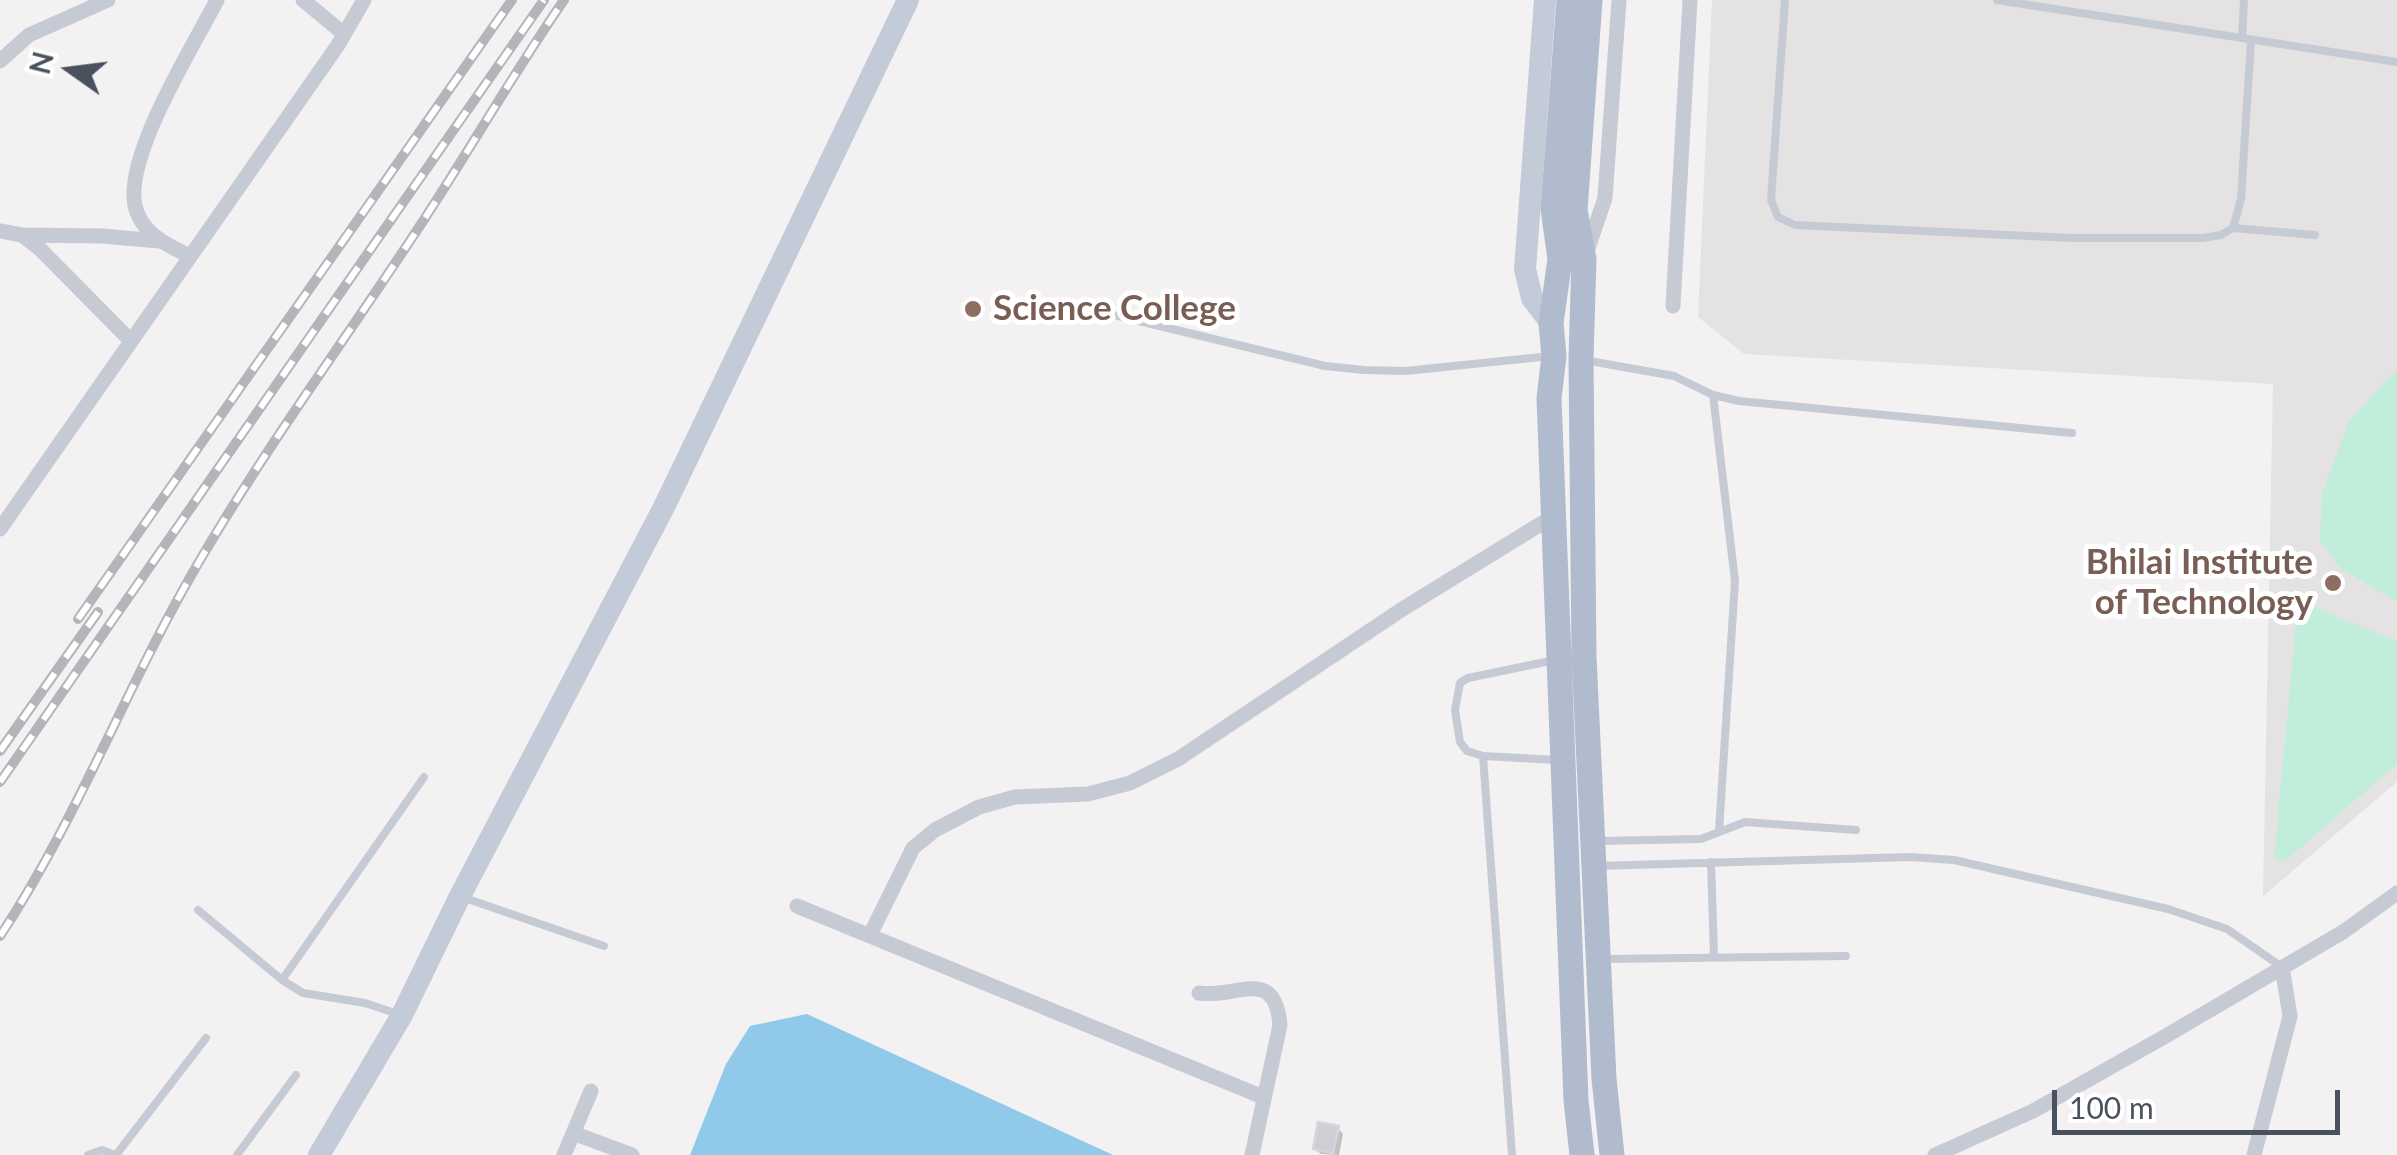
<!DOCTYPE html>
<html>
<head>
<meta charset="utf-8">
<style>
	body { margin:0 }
	#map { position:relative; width:2397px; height:1155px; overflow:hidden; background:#f3f1f1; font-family:Lato,sans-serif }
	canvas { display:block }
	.north { position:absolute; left:20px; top:20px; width:100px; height:100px; -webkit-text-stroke:8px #fff; paint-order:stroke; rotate:284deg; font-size:28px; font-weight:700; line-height:40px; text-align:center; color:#49515e }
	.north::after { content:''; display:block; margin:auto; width:35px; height:45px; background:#49515e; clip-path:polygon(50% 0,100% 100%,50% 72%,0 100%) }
	.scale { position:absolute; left:2052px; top:1090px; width:288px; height:45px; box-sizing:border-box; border:5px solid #49515e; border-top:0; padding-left:12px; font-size:30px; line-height:35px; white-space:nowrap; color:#49515e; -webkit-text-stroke:8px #fff; paint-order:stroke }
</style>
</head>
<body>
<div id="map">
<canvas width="2397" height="1155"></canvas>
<div class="north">N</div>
<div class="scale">100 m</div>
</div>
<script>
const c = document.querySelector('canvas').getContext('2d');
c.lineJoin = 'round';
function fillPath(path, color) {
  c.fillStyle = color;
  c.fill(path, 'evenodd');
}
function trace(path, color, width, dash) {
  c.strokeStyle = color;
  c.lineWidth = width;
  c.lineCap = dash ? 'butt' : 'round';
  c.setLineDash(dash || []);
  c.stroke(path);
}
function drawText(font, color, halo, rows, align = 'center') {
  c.font = font + ' Lato,sans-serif';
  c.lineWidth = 10;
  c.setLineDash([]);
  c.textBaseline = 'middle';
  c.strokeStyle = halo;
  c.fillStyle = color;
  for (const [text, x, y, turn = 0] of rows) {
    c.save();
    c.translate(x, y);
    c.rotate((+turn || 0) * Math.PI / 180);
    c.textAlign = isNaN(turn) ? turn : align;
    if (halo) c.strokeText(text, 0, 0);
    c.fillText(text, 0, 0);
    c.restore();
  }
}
fillPath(new Path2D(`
	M1712,0H2397V782L2263,896L2273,384L1744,354L1698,317Z`), '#e4e2e3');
fillPath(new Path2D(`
	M2397,370V601L2341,569L2320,540L2322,494L2349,421Z
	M2298,601L2397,641V764L2285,861L2274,859Z`), '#c1eeda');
fillPath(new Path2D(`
	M807,1014L1113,1155H690L726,1064L750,1026Z`), '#90c9ea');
fillPath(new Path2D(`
	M1338,1128L1343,1134L1339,1155L1321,1154L1315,1149Z`), '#0003');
const building = new Path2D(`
	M1318,1122L1339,1126L1333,1153L1313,1149Z`);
fillPath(building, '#cecfd5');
trace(building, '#d5d6dc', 2.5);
trace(new Path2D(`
	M1785,0L1771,200L1778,217L1795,225L2072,238H2203L2221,235L2233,228L2241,199L2251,40
	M1997,0L2397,62
	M2242,38L2244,0
	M2233,228L2315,235
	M1106,313L1325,366L1364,370L1405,371L1551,356
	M1584,360L1674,376L1713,395L1739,401L2072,433
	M1713,395L1735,581L1719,831
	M1555,660L1468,678L1460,683L1455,710L1460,742L1467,751L1483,756L1557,760
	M1483,756L1512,1155
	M1597,841L1701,839L1745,822L1856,830
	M1711,862L1714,956
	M1597,866L1910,857L1954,860L2168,909L2227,929L2282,967
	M462,897L604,946
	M198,910L282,980L303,993L365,1003L398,1014
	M1605,959L1846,956
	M282,980L424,777
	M88,1155L102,1150L115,1155
	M116,1155L206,1038
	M237,1155L296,1075`), '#c5cad5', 8);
trace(new Path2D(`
	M303,0L344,34
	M0,61L29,35L108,0
	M0,231L22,235L39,248L131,341
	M22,235L102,236L159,241
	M1587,251L1605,198L1619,0
	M190,256C167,245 142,234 135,206C124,156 193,47 217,0
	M1673,306L1690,0
	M0,529L338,45L364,0
	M797,906L1263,1097
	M870,935L913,848L935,830L979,807L1015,797L1088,794L1130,783L1178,759L1401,610L1552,517
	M1199,993C1236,999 1275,965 1280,1025L1252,1155
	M573,1133L632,1155
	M564,1155L591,1091
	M1935,1155L2033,1111L2164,1037L2343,932L2397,893
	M2254,1155L2290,1016L2282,967`), '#c5cad5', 15);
trace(new Path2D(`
	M1545,0L1525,269L1532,298L1551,323
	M319,1155L402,1015L460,896L664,507L908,0`), '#c4cbd8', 22);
trace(new Path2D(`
	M1569,0L1553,209L1560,259L1551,323L1554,356L1549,398L1576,1100L1582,1155
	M1590,0L1575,210L1584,259L1581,359L1584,657L1604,1079L1612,1155`), '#b1bbce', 25);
const rail = new Path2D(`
	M78,619L512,0
	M0,751L98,612
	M0,782L544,0
	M0,936C77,820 126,687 196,567C266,446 349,335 425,218C472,146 515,71 564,0`);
trace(rail, '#b3b5bb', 10);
trace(rail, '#fff', 6, [19]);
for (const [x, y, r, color] of [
	[973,309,10,"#8d6e63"],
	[2333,583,10,"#8d6e63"]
]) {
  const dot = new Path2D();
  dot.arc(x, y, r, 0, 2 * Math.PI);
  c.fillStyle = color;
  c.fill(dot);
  trace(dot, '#fff', 4);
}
drawText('bold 35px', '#785e54', '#fff', [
	["Science College",993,309],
	["Bhilai Institute",2313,563,"right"],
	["of Technology",2313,603,"right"]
], 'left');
</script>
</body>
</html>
